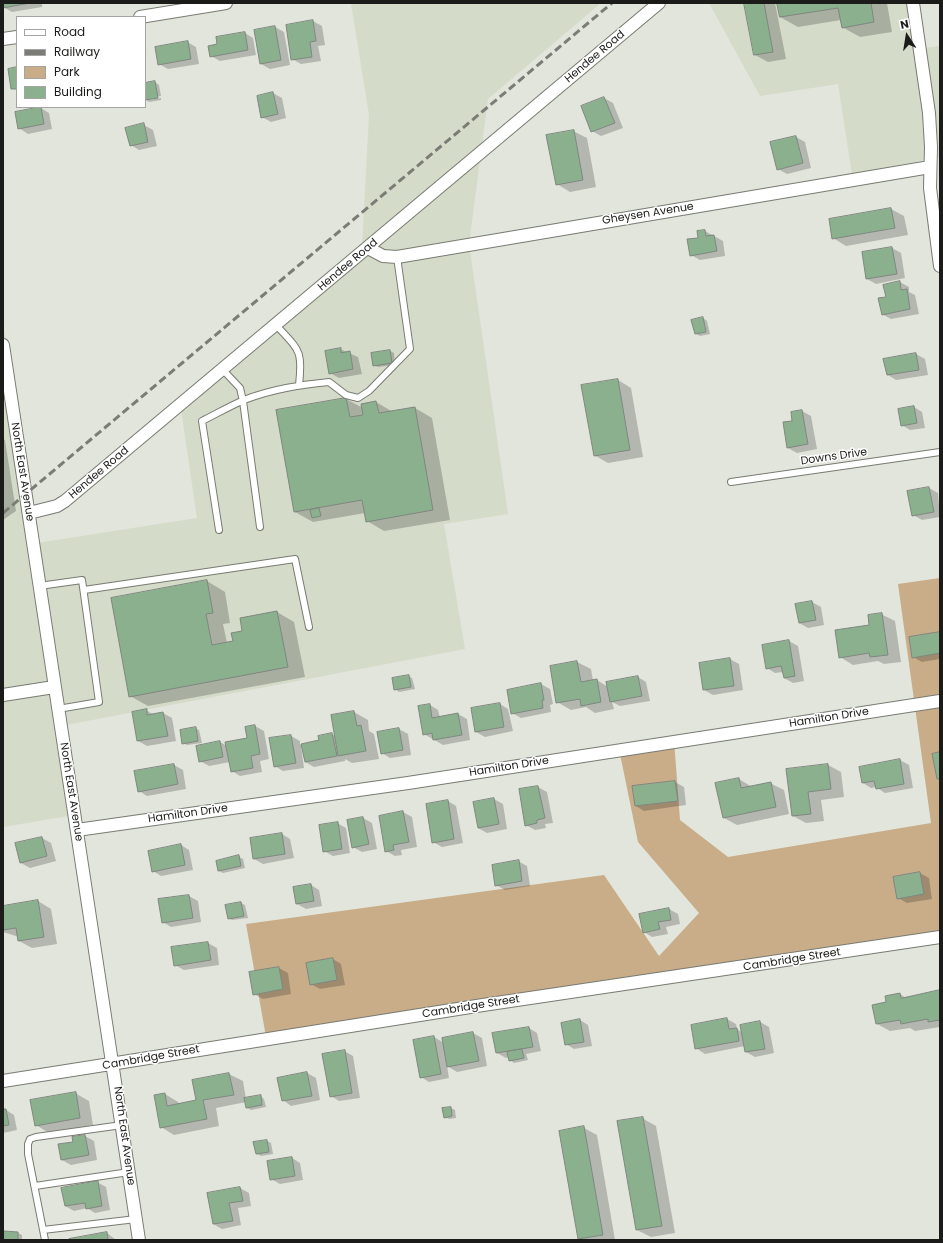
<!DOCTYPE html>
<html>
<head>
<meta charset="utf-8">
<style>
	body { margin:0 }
	#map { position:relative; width:943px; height:1243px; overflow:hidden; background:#e2e5db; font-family:Poppins,sans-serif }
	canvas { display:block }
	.frame { position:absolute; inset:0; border:4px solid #1b1c19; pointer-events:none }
	.legend { position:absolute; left:16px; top:16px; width:130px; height:92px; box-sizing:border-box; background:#fff; border:1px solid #a4a4a3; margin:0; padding:5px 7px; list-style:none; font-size:12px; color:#1b1c19 }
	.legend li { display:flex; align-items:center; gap:8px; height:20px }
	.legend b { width:20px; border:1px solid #a4a4a3 }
	.north { position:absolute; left:887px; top:16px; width:40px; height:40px; -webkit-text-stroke:3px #fff; paint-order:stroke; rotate:348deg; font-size:11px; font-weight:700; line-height:16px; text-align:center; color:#1b1c19 }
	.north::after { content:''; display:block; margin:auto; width:14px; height:18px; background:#1b1c19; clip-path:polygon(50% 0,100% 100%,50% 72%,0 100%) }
</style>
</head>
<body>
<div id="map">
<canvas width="943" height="1243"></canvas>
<div class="frame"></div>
<ul class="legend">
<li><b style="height:5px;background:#fff"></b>Road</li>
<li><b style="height:5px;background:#7a7c75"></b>Railway</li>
<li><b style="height:11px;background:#c9ad89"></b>Park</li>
<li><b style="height:11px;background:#8ab08e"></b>Building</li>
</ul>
<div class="north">N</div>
</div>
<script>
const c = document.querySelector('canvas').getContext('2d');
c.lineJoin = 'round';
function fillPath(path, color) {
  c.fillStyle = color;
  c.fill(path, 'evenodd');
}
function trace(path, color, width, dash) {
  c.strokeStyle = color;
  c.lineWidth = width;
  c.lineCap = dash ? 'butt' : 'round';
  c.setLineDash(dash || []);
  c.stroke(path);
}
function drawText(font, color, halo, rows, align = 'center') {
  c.font = font + ' Poppins,sans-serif';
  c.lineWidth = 3;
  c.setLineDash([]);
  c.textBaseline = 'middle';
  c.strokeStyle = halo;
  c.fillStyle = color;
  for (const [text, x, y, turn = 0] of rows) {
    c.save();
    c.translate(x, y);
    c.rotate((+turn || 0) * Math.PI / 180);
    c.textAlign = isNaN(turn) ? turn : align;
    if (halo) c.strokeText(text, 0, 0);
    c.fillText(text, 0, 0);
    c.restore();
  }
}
fillPath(new Path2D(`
	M351,3H601L488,99L469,244L508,514L444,524L465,649L66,725L80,814L3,827V322L37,543L197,518L180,403L362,249L369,115Z
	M709,3H919L925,48L940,46V157L852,174L838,84L760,96Z`), '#d4dbc9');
fillPath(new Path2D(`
	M940,578V935L266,1037L246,924L604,875L659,956L699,913L638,842L619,749L674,740L680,820L728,857L931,823L898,584Z`), '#c9ad89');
fillPath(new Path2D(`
	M3,3H42V7L12,12L3,7Z
	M745,3H775L786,59L768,62L755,55Z
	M778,3H887L892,32L860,37L842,27L841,20L798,27L780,17Z
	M313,21L322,26L325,45L318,46L321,61L301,64L292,59Z
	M275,27L284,32L290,65L270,69L261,64Z
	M245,33L253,38L256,55L220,61L211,56Z
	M187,42L196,47L199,64L168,69L159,64Z
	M155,82L159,85L161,96L148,98V100L161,98V100L149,102L145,99V84Z
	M273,93L282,98L286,118L271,122L262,117Z
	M604,98L613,103L623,128L601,136L592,131Z
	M41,108L49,113L52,129L28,134L19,128Z
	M144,125L153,130L157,146L139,150L131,145Z
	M573,131L587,138L596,187L570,192L557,184Z
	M796,137L805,142L811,168L787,174L778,169Z
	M891,209L904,216L908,235L846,246L833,238Z
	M705,231L723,241L725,256L700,260L691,255Z
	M892,248L901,253L905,278L876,284L867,279Z
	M900,282L909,287V292L915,295L919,314L891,319L882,314L887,298Z
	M703,318L707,321L710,334L700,336L696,334Z
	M340,349L358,357L362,374L339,378L330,373Z
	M390,351L394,353L395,365L378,367L374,365Z
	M916,354L925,359L928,375L896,380L888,375L884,359Z
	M618,380L631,388L643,457L608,463L594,455Z
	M346,399L363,408L376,402L393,412L415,408L432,418L450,520L384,531L367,521L365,513L313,522L295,512Z
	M914,407L922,412L925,428L910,430L902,425Z
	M802,411L811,416L817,449L797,453L788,448L793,421L792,413Z
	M3,439L5,440L16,511L3,520Z
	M929,488L938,493L940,517L922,520L913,515Z
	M207,581L225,592L230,623L223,624L227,643L234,642L243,632L277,612L294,622L305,677L148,706L130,696Z
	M812,602L821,607L824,625L808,628L799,623Z
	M881,614L895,621L901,662L884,664L878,661L853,665L840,657Z
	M940,633V659L922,662L913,657Z
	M789,641L798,646L804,681L793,683L784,678L783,672L775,673L767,668Z
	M730,659L739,664L743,690L713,695L704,690Z
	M577,662L591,669L593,681L597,680L608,687L638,677L646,682L650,701L620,706L612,702L614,709L595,713L586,707L571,710L557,702L551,666Z
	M408,676L412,678L415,689L399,692L395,689Z
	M541,684L550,689L553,704L550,705L551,712L521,718L512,713L508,690Z
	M500,704L508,709L513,731L485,737L476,732Z
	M430,705L438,710L440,718L458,714L467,719L470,740L443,745L424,734Z
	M146,710L154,715L163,713L172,718L176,741L147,746L138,741Z
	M354,712L368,720L369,731L374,734L379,759L352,763L345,759V761L314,767L305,762L302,746H301L304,768L283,771L275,766L291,736L300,741V745L320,741L332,734L335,736L332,716Z
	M255,726L264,731L269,759L260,761L262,772L240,776L232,771L230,762L209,766L200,761L197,747L220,742L227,746L248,738Z
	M195,728L199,730L202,743L187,745L183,743Z
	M399,729L408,734L411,755L390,758L382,753Z
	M900,760L909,765L913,788L885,793L876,787L871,788L863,783Z
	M174,765L183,770L186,789L147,796L139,791L135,772Z
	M828,765L841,772L844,797L821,800L824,821L806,823L793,816L787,770Z
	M739,779L752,787L770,783L784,790L789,814L737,825L724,818Z
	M675,782L684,787L686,805L644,811L636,806L633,787Z
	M538,787L547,792L553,823L545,824L546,828L535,830L526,825Z
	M494,799L503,804L507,829L487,833L478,828Z
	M448,801L456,806L463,843L442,847L433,842Z
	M403,812L412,817L417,847L401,850L402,855L395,856L386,851L380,816Z
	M363,818L372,823L377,849L362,852L353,847L348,821Z
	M337,823L346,828L350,853L333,856L324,851Z
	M282,834L290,839L294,858L263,864L254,859Z
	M42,838L51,843L56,861L30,868L21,863Z
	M181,845L189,850L193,870L161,876L153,871Z
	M239,857L243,859L245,868L223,873L219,871Z
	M518,861L527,866L530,886L505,890L496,885Z
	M920,873L929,878L932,899L907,903L898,898Z
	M311,885L319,890L322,906L306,909L297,904Z
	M189,896L198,901L201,922L171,927L163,922Z
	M38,901L51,909L57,944L32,948L19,941V937L3,932V907Z
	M241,903L245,905L248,918L232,920L228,918Z
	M669,909L678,914L680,924L666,927L668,934L652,937L644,932Z
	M208,943L217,948L219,965L184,970L175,965Z
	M333,959L341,964L345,985L320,989L311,984Z
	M279,968L288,973L291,994L263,999L254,994Z
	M940,991V1027L915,1031L910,1028L890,1031L877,1024L900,994L906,998Z
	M727,1019L736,1024L737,1029L743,1033L760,1022L769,1027L774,1053L755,1057L746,1052L745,1046L705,1054L696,1048Z
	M580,1020L588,1025L592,1046L574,1049L566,1044Z
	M529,1028L537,1033L541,1051L526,1054L528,1060L514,1063L510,1060L509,1057L506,1058L497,1053Z
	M473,1033L482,1038L487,1066L457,1072L447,1066L449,1078L429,1082L421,1077L434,1037L444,1043Z
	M344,1051L353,1056L360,1098L339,1101L331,1096Z
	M307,1073L316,1078L320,1100L291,1106L283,1100L279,1078Z
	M229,1074L243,1081L246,1099L260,1096L264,1099L266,1107L251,1110L247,1108L246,1102L216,1108L219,1126L174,1135L161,1127L165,1094L178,1102L179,1104L197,1101L193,1081Z
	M75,1093L89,1101L93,1125L49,1133L36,1125Z
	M451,1108L455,1110L456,1118L449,1119L445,1117Z
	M3,1110H6L14,1115L17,1130L3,1133Z
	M642,1118L656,1126L675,1233L651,1237L637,1230Z
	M584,1128L597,1135L615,1240L579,1239Z
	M85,1136L94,1141L97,1160L71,1165L62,1160L74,1142Z
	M267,1141L271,1143L273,1154L261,1156L257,1154Z
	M292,1158L300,1163L303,1180L280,1184L271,1179Z
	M97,1182L106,1187L110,1210L95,1213L87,1208L74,1211L65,1206Z
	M240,1188L249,1193L251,1206L238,1208L241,1225L222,1229L213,1224L208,1194Z
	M5,1232L18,1233L22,1235V1240H5Z
	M107,1233L116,1240H70Z`), '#0003');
const building = new Path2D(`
	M3,3H30L3,8Z
	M744,3H764L773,52L754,55Z
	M777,3H871L874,22L842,28L838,8L780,17Z
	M313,20L316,41L310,42L312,57L291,60L286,25Z
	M275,26L281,60L260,64L254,30Z
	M245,32L248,50L210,57L208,46L217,44L216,37Z
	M188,41L191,59L158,65L155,47Z
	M17,67V89H11L8,69Z
	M155,81L158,98L145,100V83Z
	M273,92L278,114L261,118L257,96Z
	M604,97L615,123L591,132L581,106Z
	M41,107L44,124L18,129L15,112Z
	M144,123L148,142L130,146L125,128Z
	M574,130L583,180L556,185L546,135Z
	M796,136L803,163L777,170L770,142Z
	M891,208L895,228L832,239L829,219Z
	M705,230L706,236L714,235L717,251L690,256L687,239L698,238L697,231Z
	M892,247L897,274L866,279L862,252Z
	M900,281L901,290L907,289L910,309L882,315L878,298L886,297L883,285Z
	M703,317L706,332L695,334L691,320Z
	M341,348V353L350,351L353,369L329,374L325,351Z
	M390,350L392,363L373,366L371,353Z
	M916,353L919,370L887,375L883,359Z
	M618,379L630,450L594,456L581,385Z
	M346,398L350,417L363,415L361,404L376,401L379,413L415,407L433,510L366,522L362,500L294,512L276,410Z
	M914,406L917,423L901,426L898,409Z
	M802,410L808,444L787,448L783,422L792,421L791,412Z
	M929,487L934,512L912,516L907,491Z
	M319,508L321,516L312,518L310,510Z
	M207,580L213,613L206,614L212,645L233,641L231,633L242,631L240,618L277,611L288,667L129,697L111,598Z
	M812,601L816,620L799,623L795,604Z
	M882,613L888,655L870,657L869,653L839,658L835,630L869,625L868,615Z
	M940,632V653L912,658L909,637Z
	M789,640L795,676L784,678L781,666L766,669L762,645Z
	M730,658L734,686L703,690L699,663Z
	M577,661L581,682L597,679L601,702L581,706L580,699L556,703L550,666Z
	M409,675L411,687L394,690L392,678Z
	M638,676L642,696L610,702L606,682Z
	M541,683L544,700H542L543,708L511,714L507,690Z
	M500,703L504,727L475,732L471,708Z
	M430,704L432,718L458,713L462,735L433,740L432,733L423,735L418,706Z
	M147,709V715L163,712L168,736L137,741L132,712Z
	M354,711L357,726L361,725L366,751L338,756L331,715Z
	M255,725L260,754L251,756L253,768L231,772L225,742L247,738L245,727Z
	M196,727L198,741L182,744L180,730Z
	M399,728L403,750L381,754L377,732Z
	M332,733L337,756L305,762L301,744L319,740L318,736Z
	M291,735L296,763L274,767L269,738Z
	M220,741L223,757L199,762L196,746Z
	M940,752V779H937L932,754Z
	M900,759L904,784L876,789L874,781L862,783L859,767Z
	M174,764L178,784L138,792L134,771Z
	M828,764L831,789L808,792L811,814L792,816L786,769Z
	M739,778L741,788L771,782L776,807L723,818L715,783Z
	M675,781L678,801L635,806L632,786Z
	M538,786L545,818L537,820V823L525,826L519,789Z
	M494,798L499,824L478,828L473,802Z
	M448,800L454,839L432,843L426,804Z
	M403,811L409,842L393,845L394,850L385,852L379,816Z
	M363,817L369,844L352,848L347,820Z
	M338,822L342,849L323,852L319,825Z
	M282,833L285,854L253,859L250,838Z
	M42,837L47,856L20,863L15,843Z
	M181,844L185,865L152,872L148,851Z
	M239,855L241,866L218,871L216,861Z
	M519,860L522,881L495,886L492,865Z
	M920,872L924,894L897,899L893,877Z
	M311,884L314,901L296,904L293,887Z
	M189,895L193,918L162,923L158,899Z
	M38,900L44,937L18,941L16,928L3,930V906Z
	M241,902L244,916L228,919L225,905Z
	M669,908L671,920L658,922L660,929L643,933L639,914Z
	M208,942L211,960L174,966L171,947Z
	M333,958L337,980L310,985L306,963Z
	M279,967L283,989L253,995L249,972Z
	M940,990V1020L928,1022V1019L901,1024L900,1020L876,1024L872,1005L886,1002L885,996L900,993L901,998Z
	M727,1018L729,1029L737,1028L739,1041L695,1049L691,1025Z
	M580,1019L584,1042L565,1045L561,1023Z
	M760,1021L765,1049L745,1052L740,1025Z
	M529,1027L533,1047L496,1053L492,1033Z
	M473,1032L479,1061L447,1067L442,1038Z
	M434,1036L441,1074L420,1078L413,1040Z
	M522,1049L524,1058L509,1061L507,1052Z
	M345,1050L352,1093L330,1097L322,1054Z
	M307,1072L312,1096L282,1101L277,1078Z
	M229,1073L234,1095L203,1100L207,1119L160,1128L154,1095L165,1093L167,1106L196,1100L192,1080Z
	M76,1092L80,1118L35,1126L30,1100Z
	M261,1095L262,1105L246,1108L244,1098Z
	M451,1107L452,1116L444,1118L442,1108Z
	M3,1109H6L9,1125L3,1126Z
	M643,1117L662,1226L636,1230L617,1121Z
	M584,1126L603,1235L578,1239L559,1131Z
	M85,1135L89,1155L61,1160L58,1144L73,1142L72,1137Z
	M267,1140L269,1152L256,1154L253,1142Z
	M292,1157L295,1176L270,1180L267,1161Z
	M98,1181L102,1206L86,1209L85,1203L65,1206L61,1188Z
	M240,1187L243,1201L229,1203L233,1221L213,1224L207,1193Z
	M4,1231L18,1232V1240H4Z
	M107,1232L108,1240H69V1239Z`);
fillPath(building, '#8ab08e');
trace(building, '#7f8780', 1);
const service = new Path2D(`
	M276,325C299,350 303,350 299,385
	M223,370L240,388L243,401L260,527
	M731,482L940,452
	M219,530L202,421C216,414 230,406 244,400C272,389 300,385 329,382L346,395L358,398L369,391L410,349L397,257
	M39,586L82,580L99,702L58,709
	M84,590L295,559L309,627
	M35,1186L129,1172
	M43,1230L136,1219
	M45,1240L28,1154V1144L30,1139L36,1137L122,1125`);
const minor = new Path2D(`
	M913,3L929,113L931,147L930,188L940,266
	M140,17L226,3
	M3,39L17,37
	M368,248L383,256L397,257L930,167
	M3,345L139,1240
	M29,513L57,506L65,501L659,3
	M3,695L54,687
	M77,830L408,783L940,701
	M3,1081L483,1005L940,937`);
trace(service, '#787b72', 8);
trace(minor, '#787b72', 14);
trace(service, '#fff', 6);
trace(minor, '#fff', 12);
trace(new Path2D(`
	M3,513L612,3`), '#7a7c75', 3, [8, 4]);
drawText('11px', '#1b1c19', '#fff', [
	["Hendee Road",595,57,-40],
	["Gheysen Avenue",648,214,-9],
	["Hendee Road",348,265,-40],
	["Downs Drive",834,457,-8],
	["North East Avenue",22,472,81],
	["Hendee Road",99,473,-40],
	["Hamilton Drive",829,718,-9],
	["Hamilton Drive",509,767,-9],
	["North East Avenue",71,792,81],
	["Hamilton Drive",188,814,-8],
	["Cambridge Street",792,960,-9],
	["Cambridge Street",471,1007,-9],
	["Cambridge Street",151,1058,-10],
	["North East Avenue",124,1136,82]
]);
</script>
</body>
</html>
